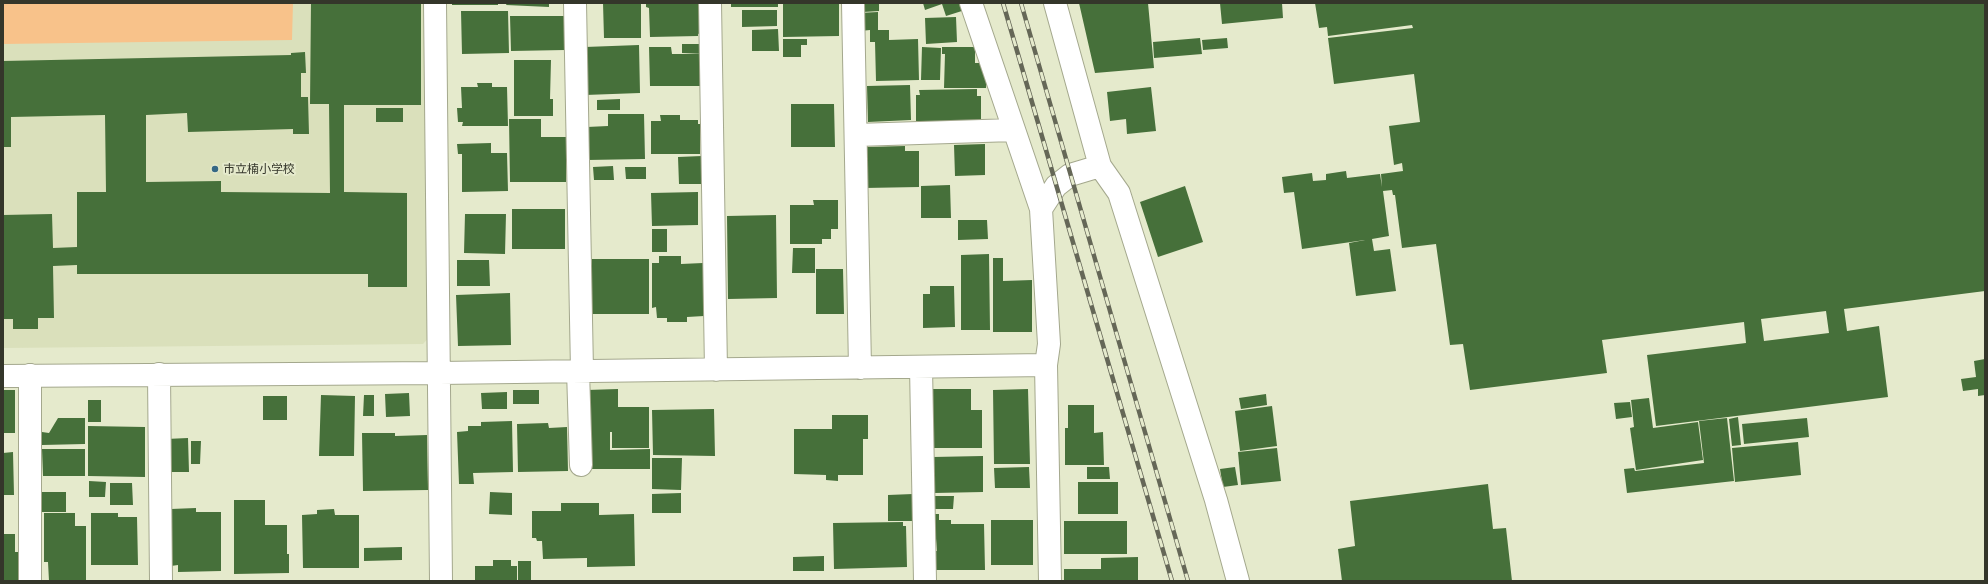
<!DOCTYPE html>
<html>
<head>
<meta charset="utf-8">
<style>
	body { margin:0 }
	#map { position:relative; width:1988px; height:584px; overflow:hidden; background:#e5eacc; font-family:"Work Sans",sans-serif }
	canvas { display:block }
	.frame { position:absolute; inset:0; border:4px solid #34362a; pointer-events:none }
</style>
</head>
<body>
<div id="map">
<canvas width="1988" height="584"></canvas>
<div class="frame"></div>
</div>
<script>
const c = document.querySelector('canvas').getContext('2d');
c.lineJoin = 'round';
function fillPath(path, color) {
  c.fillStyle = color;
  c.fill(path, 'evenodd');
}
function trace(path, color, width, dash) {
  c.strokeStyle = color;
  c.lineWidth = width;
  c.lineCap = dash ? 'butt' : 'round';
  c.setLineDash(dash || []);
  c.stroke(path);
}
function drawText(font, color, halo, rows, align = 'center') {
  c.font = font + ' "Work Sans","Noto Sans JP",sans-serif';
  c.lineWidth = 4;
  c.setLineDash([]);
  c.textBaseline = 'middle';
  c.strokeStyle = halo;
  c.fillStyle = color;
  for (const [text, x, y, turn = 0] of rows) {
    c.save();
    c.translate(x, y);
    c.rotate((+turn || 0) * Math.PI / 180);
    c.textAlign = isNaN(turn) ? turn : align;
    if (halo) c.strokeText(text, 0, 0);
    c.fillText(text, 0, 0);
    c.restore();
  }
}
fillPath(new Path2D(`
	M3,3H424L431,335L423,344L3,348Z`), '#dae0bb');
fillPath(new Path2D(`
	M3,3H293L292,40L3,44Z`), '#f8c28a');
fillPath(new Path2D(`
	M311,3H421V105H344V192L407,193V287H368V274H77V265L53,266L54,318H38V329H13V319H3V215L52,214L53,248L77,247V192H106L105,115L11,117V147H3V61L291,55V53L305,52L306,73H301V97H308L309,134H293V129L188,132L187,113L146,115V182L221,181V192L330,193L329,104H310Z
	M452,3H498V5H452Z
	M507,3H549V7L506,5Z
	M603,3H641V38H604Z
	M646,3H704L701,33L698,34V36L650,37L649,8L646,7Z
	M731,3H778V7H731Z
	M783,3H839V36L783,37Z
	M863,3H879V11L863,12Z
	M923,3H963L965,10L946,16L942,4L925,10Z
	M1079,3H1148L1154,68L1095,73Z
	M1220,3H1282L1283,18L1222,24Z
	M1315,3H1985V291L1844,309L1847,331L1879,326L1888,397L1656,426L1647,355L1746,343L1744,322L1602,340L1607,373L1470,390L1463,344L1450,345L1436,244L1402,248L1395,195H1393L1392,190L1383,191L1389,236L1372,239L1374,251L1390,249L1396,291L1356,296L1349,243L1365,240L1302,249L1294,192L1284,193L1282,177L1312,173L1313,181L1326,180V174L1346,171L1347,178L1380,174L1382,187L1381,174L1403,171L1402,163L1394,165L1389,126L1420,122L1414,74L1334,84L1328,38L1413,28L1412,25L1328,36L1327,27L1319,28ZM1826,311L1829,333L1764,341L1761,319Z
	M742,10H777V26L742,27Z
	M461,11H508L509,53L462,54Z
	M878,12V30H889V40L918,39L919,80L876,81L875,42H870V30L860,31L859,13Z
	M510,16H565V50L511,51Z
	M956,17L957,42L926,44L925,18Z
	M778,29L779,51H752V30Z
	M1200,38L1202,54L1154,58L1153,42Z
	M1227,38L1228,48L1203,50L1202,40Z
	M783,39H807V45H801V57H783Z
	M682,44H704V54L682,53Z
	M639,45L640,93L585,95V47Z
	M649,47H671L672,54H703V86H650Z
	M922,47L941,48L940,80H921Z
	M942,47H975V63H983L987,77L986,88H944L945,54H942Z
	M514,60H551L550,99H553V116H514Z
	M477,83H492V87H507L508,126H462L463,122H458L457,108H462L461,87H478Z
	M910,85L911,120L868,122L867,86Z
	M1151,87L1156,131L1127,134L1126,119L1110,121L1107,92Z
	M977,89V96H981V121H916V95H920L919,90Z
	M620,99V110H597V100Z
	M791,104H834L835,147H791Z
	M376,108H403V122H376Z
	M608,114H644L645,159L587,160V127L608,126Z
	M660,115H680V120H698V124H700V154H651V121H661Z
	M509,119H541V137H566V182H510Z
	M491,143V153H507L508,191L462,192V154H458L457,144Z
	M985,144V175L955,176L954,145Z
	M905,146V151H919V187L864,188L866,147Z
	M702,156L703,184H679L678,157Z
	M613,166L614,180H594L593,167Z
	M625,167H646V179H626Z
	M950,185L951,218H921V186Z
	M1185,186L1203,242L1158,257L1140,202Z
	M698,192V225L652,226L651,193Z
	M813,200H838V229H831V239H822V244H790V205H814Z
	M512,209H565V249H512Z
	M465,214H506L505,254L464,253Z
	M776,215L777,298L728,299L727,216Z
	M958,220H987L988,239L958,240Z
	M652,229H667V252H652Z
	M793,248H815V273H792Z
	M989,254L990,330H961V255Z
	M659,256H681V264L703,263L704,316L687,317V322H667V318H657L656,307L652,308V263H659Z
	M993,258H1003V281L1032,280V332H993Z
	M592,259H649V314H592Z
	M457,260H489L490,286H457Z
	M816,269H843L844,314H816Z
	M930,286H954L955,327L923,328V294H930Z
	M510,293L511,345L458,346L456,295Z
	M1985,359V395L1978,396V389L1963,391L1961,379L1976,377L1974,361Z
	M618,389V407H649V448H612V432H610V450L650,449V469H589L587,390Z
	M932,389H971V410H982V448H933Z
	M1028,389L1030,464H994L993,390Z
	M3,390H15V433H3Z
	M513,390H539V404H513Z
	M507,392V409H482L481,393Z
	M409,393L410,416L386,417L385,394Z
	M1266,394L1267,405L1241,409L1239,398Z
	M321,395L355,396L354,456H319Z
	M364,395H374V416H363Z
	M263,396H287V420H263Z
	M1649,398L1653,428L1698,422L1703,460L1636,470L1630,428L1634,427L1631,400Z
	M88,400H101V422H88Z
	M1630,402L1632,417L1616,419L1614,403Z
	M1068,405H1094V433L1103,432L1104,465H1065V428H1068Z
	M1272,406L1277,446L1240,451L1235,411Z
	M714,409L715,456L653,455L652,410Z
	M832,415H868V439H863V475H838V481L826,480V475L794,474V429H832Z
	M1738,417L1741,445L1732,446L1729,419Z
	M58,418H85V444L42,445V432L49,433Z
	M1727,418L1734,481L1627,493L1624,469L1634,468L1635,471L1704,463L1699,421Z
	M1807,418L1809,437L1744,444L1742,424Z
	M512,421L513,472L473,473L474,484H459L457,432L468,431V426H481V422Z
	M548,423L549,428L567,427L568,471L518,472L517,424Z
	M88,426L145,427V477L88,476Z
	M362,433H395V436L427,435L428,490L363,491Z
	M188,438L189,472H167L166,439Z
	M191,441H201L200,464H191Z
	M1798,442L1801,475L1735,482L1732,448Z
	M1277,448L1281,481L1241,485L1238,452Z
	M42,449H85V476H43Z
	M13,452L14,495H3V453Z
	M983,456V492L934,493L933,457Z
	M652,458H682L681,490L652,489Z
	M1029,467L1030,488H995L994,468Z
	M1087,467H1109L1110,479H1087Z
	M1235,467L1238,485L1223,487L1220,469Z
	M89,481L106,482L105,497H89Z
	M1078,482H1118V514H1078Z
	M110,483H132L133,505H110Z
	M1488,484L1493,529L1506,528L1512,581H1342L1338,549L1355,546L1350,501Z
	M42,492H66V512H42Z
	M490,492L512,493V515L489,514Z
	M681,493V513H652V494Z
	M913,494V521H888V495Z
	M934,496H954L953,509H934Z
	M234,500H265V525H287V554H289V573L234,574Z
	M561,503H599V515L634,514L635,566L587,567V558L543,559L542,541H537L536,538H532V511H561Z
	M196,508V512H221V571L178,572V565L171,566V509Z
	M334,509L335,515H359V568H303L302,515L317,514V510Z
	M44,513H75V526H86V581H49L48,562H44Z
	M91,513H118V517H137L138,565H91Z
	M934,514H939V520H951V524H984L985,570H934V551H937Z
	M991,520H1033V565H991Z
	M1064,521H1127V554H1064Z
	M903,522V526H906L907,567L834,569L833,523Z
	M3,534H15V552H18V581H3Z
	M402,547V560L364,561V548Z
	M824,556V571H793V557Z
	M1138,557V581H1064V569H1101V558Z
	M493,560H511V566H517V581H475V566H493Z
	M518,561H531V581H518Z`), '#46703a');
const minor = new Path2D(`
	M435,3L441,581
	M575,3L582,371
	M710,3L716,370
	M853,3L860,368
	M971,3L1041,209
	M1055,3L1100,166L1119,193L1216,500L1238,581
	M856,135L1014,130
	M921,367L925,581
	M578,371L581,465
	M159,374L161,581
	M30,375V581
	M3,376L439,373L1046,365
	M1050,581L1046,365L1049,344L1041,209L1056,186L1070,175L1100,166`);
trace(minor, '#a4a88d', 24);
trace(minor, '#fff', 22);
const rail = new Path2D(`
	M1003,3L1172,581
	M1021,3L1188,581`);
trace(rail, '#656757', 4.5);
trace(rail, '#e5eacc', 3, [9]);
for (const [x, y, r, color] of [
	[215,169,4,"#356885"]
]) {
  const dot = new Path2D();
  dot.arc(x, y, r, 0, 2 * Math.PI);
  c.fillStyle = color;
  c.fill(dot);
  trace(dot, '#e5eacc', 1.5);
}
drawText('12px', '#34362a', '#e5eacc', [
	["市立楠小学校",223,169]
], 'left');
</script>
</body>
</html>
